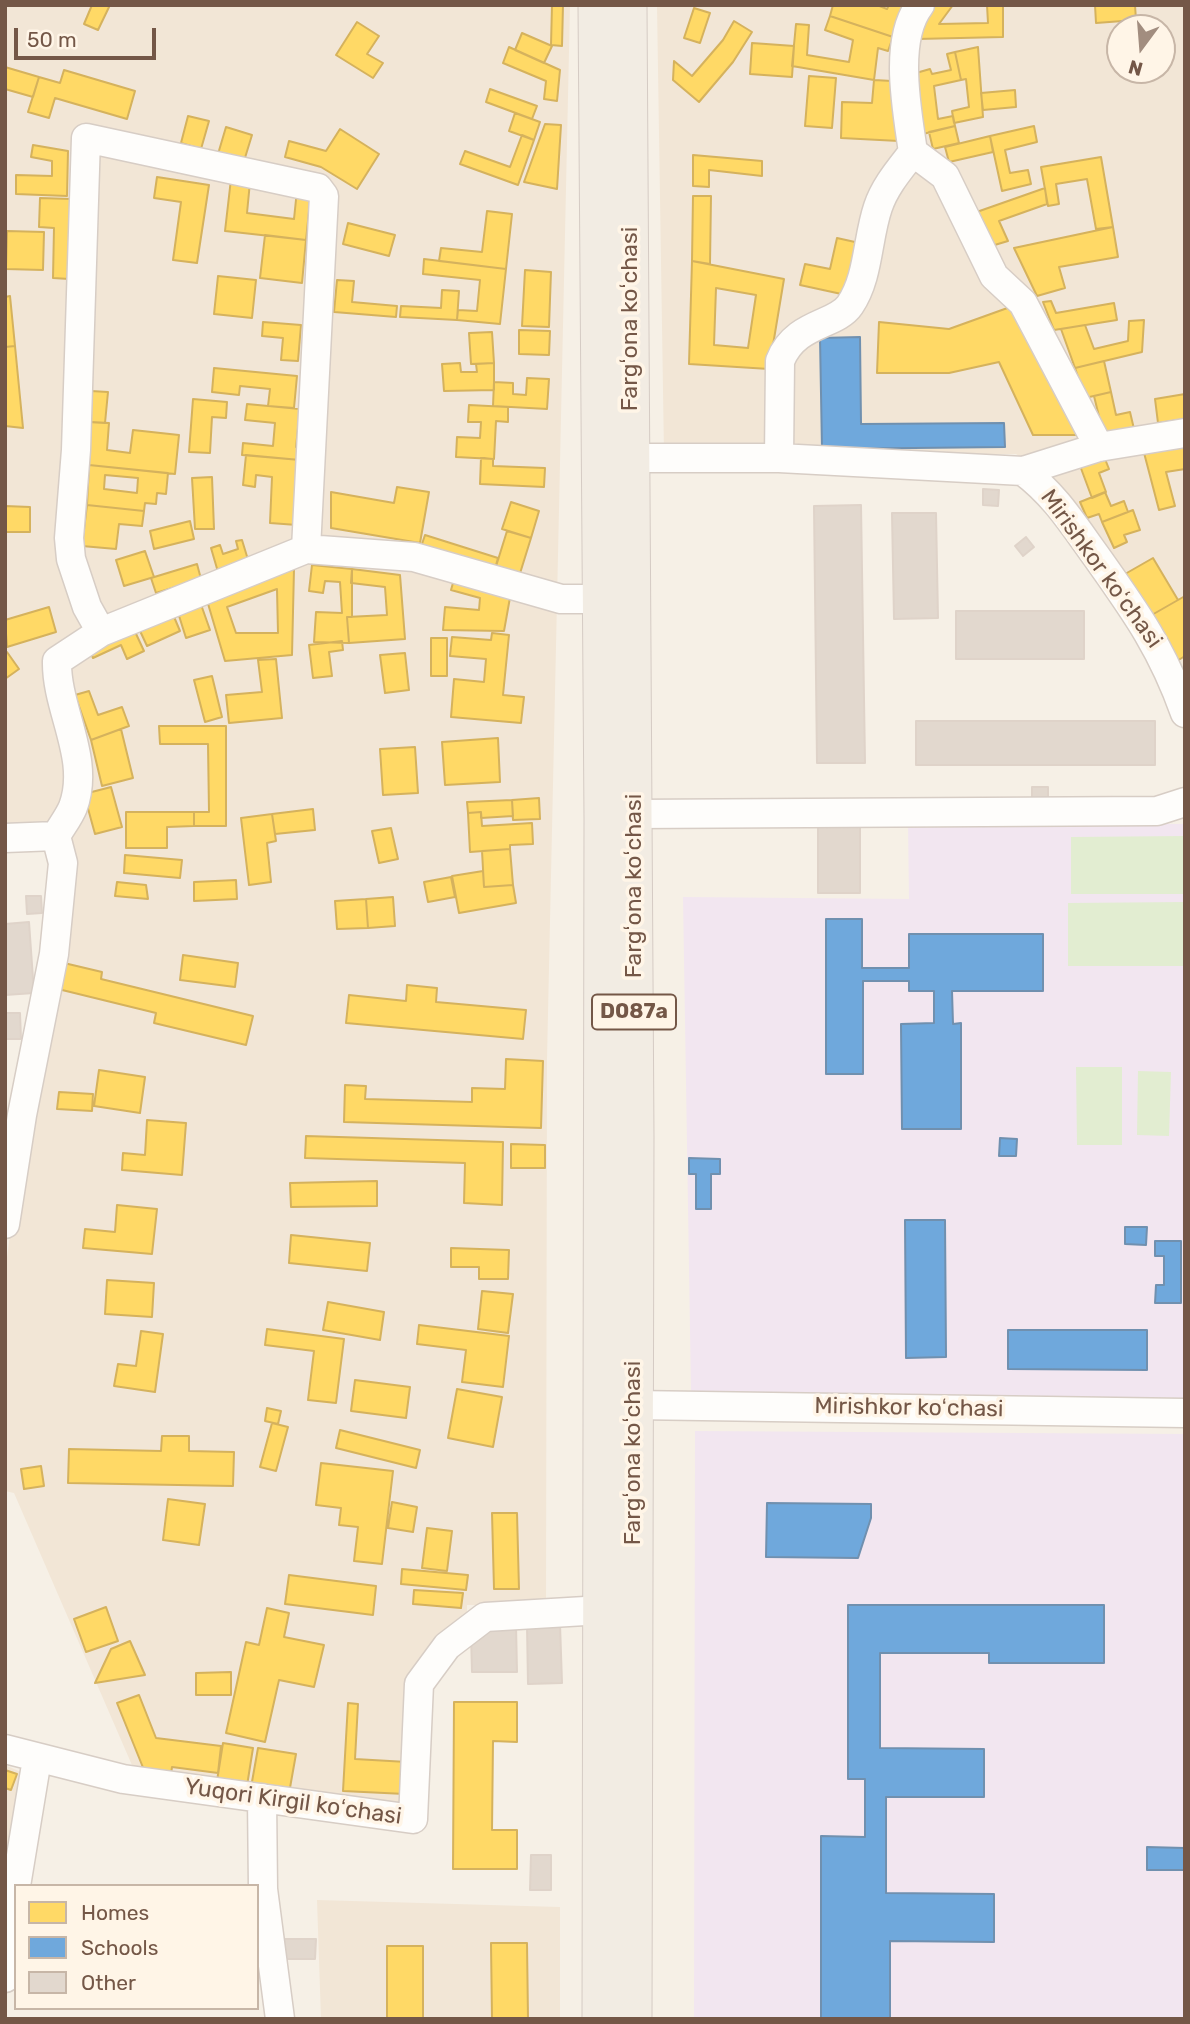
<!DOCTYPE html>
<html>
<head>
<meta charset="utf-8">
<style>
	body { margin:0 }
	#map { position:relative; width:1190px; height:2024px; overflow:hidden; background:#f6f0e6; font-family:Rubik,sans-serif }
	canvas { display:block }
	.frame { position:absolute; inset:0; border:7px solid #745747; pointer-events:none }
	.legend { position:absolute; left:14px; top:1884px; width:245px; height:126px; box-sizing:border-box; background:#fff5e7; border:2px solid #c7b6a7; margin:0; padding:9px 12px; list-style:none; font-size:21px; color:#745747 }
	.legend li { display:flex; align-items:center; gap:14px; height:35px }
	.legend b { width:35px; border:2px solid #c7b6a7 }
	.north { position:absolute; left:1106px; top:14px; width:70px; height:70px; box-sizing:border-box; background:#fff5e7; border:2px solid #c7b6a7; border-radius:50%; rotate:196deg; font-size:19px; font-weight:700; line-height:28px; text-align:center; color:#745747 }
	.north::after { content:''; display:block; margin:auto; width:24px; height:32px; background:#a28d7f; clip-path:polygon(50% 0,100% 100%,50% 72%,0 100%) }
	.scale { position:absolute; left:14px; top:28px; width:142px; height:32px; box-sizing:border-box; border:4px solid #745747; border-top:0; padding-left:9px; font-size:21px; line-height:24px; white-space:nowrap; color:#745747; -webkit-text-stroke:5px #fff5e7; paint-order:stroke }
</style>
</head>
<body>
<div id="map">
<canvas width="1190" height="2024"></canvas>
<div class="frame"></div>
<ul class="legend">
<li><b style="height:19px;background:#ffd966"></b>Homes</li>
<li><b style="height:19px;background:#6fa8dc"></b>Schools</li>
<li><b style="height:19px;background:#e2d8ce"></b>Other</li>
</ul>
<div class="north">N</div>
<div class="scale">50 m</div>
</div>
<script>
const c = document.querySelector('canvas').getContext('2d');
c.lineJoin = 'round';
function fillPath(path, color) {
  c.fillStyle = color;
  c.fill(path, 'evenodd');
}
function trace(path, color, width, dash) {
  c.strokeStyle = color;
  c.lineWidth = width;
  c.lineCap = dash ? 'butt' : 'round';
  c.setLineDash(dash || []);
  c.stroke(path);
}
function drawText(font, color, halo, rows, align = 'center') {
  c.font = font + ' Rubik,sans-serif';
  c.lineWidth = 7;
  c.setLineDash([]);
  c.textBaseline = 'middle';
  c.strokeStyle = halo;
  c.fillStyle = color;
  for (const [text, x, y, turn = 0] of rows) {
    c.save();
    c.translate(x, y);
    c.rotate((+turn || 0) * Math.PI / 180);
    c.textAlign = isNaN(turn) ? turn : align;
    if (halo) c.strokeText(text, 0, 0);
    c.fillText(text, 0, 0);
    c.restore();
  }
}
fillPath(new Path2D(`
	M5,5H570L547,1059L546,1606L467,1605V1627L415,1682L408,1817L138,1779L14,1493L5,1491V1272L63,844L5,845Z
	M657,5H1185V684L1051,477L1016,454H664ZM1120,28H1162V70H1120Z
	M5,1765L21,1772L5,1957Z
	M317,1900L560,1907V2019H321Z`), '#f2e6d6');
fillPath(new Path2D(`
	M908,822L1185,824V1398L691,1392L683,897L909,899Z
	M695,1431L1185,1434V2019H694Z`), '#f2e6f0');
fillPath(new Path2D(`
	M1185,836V894H1071V837Z
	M1185,902V966H1068V903Z
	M1076,1067H1122V1145H1077Z
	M1138,1071L1171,1072L1169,1136L1137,1135Z`), '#e2edd1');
const homes = new Path2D(`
	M92,5H110L98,30L84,24Z
	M552,5H563L562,46L551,45Z
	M833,5H877L887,9L889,5H910L893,37L830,16Z
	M931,5H953L939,24L988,23L987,5H1003V37L917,39Z
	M1095,5H1135L1136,20L1096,23Z
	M694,8L710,13L700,43L684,38Z
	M830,16L893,37L888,51L878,48L874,80L792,66L796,24L809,25L807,55L849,62L853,40L825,30Z
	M734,21L752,32L733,62L699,102L673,80L674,61L692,76L723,40Z
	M357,22L379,36L367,54L383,63L373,78L336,55Z
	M522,33L552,46L544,63L515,50Z
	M752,43L794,46L792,77L750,74Z
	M509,47L560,70L557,101L544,99L546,81L503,63Z
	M978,47L983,117L954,123L952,111L969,107L966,79L961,80L955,52Z
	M955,52L961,80L934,86L938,119L953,116L955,126L923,134L916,73L930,69L932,74L951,70L947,54Z
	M5,67L39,77L33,97L5,89Z
	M64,70L135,91L127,119L55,98L49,118L28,112L39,77L60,83Z
	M809,76L836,78L832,128L805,126Z
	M874,80L892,81L899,141L841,138L842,102L872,103Z
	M490,89L537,106L532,119L486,102Z
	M1015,90L1016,107L983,110L981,93Z
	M515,113L540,122L534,140L509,131Z
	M188,116L209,121L201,149L181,143Z
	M545,124L561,125L557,189L524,182Z
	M955,126L959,143L933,149L929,132Z
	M1034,126L1037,142L1005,150L1010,173L1028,170L1031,184L1002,191L990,136Z
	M226,127L252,135L244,161L218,154Z
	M340,129L379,154L357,189L321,167L285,157L289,141L326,151Z
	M522,135L534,140L518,185L460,164L465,151L510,167Z
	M990,136L993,152L949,162L945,147Z
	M33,145L68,151L67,196L16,194V175L52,176V161L31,157Z
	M693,155L762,161V176L709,170V187L693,186Z
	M1101,157L1113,227L1096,229L1087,179L1056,184L1059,204L1048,206L1041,167Z
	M157,177L209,185L197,263L173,260L181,202L154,198Z
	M231,179L250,182L247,213L294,219L297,190L311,192L306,240L225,231Z
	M1045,188L1047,204L999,221L1008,241L988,247L971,214Z
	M693,196H711L710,264L692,261Z
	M40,198L72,199L69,279L53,278L54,228L39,227Z
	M487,211L512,214L506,269L439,261L441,248L482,252Z
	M348,223L395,235L389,256L343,244Z
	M1113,227L1118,257L1059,267L1065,288L1037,296L1014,248Z
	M7,231L44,232L43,270L6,269Z
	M265,235L306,240L302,283L260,278Z
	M837,238L864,244L846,295L800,285L805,264L830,269Z
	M424,259L506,269L500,324L457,320L458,310L477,311L480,280L423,274Z
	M692,261L784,279L769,369L689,364ZM716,288L756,295L748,348L714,345Z
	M525,270L551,272L549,327L522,326Z
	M218,276L256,280L252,318L214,314Z
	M337,280L354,281L352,302L397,306L396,317L334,312Z
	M442,290L459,291L457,320L400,317L401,306L441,308Z
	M10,296L15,346L5,347V297Z
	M1051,301L1056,313L1114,303L1117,320L1054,330L1043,302Z
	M1013,306L1078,435H1033L999,362L949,373H877L879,322L949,329Z
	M1144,320L1142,352L1075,368L1061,329L1085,325L1094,349L1128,341L1129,321Z
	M263,322L301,325L298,361L281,360L283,338L262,336Z
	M519,330L550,331L549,355L519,354Z
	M492,332L494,363L471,364L469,333Z
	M15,346L23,428L5,426V347Z
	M1104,361L1111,392L1085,398L1075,368Z
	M460,363L461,372H477L476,364L494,363V390L444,391L442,364Z
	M214,368L297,376L294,408L268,406L270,389L240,386L239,395L212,392Z
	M527,378L549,379L547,409L493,406L494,382L513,383V394L526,395Z
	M91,391L108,392L105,423L88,422Z
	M1111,392L1116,415L1130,412L1134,429L1104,437L1094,396Z
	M1185,394V419L1158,423L1155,399Z
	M193,399L227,402L226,418L212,417L210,453L189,452Z
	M247,404L300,409L296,447L301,448L300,460L242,455L243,443L273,446L275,423L245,420Z
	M469,405L508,407V422L496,421L494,459L456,457L457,437L480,438L481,422H468Z
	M91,422L109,423L107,450L130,453L133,430L179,435L175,474L89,465Z
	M1185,441V469L1166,472L1175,506L1159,510L1143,449Z
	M1103,454L1109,469L1099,473L1106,492L1092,498L1079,463Z
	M246,455L300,460L297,525L270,523L272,477L256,475L255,487L243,485Z
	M481,458L493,459V466L545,468L544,487L480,484Z
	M89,465L168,473L166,494L157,493L156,504L145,503L144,511L87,505ZM105,475L138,478L137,493L104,489Z
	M212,477L214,529H195L192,478Z
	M397,487L429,492L420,543L331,528V492L394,503Z
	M1105,492L1111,506L1124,501L1128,512L1102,522L1099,514L1087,518L1080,502Z
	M511,502L539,511L531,538L502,529Z
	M87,505L144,511L142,526L119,524L116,549L82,546Z
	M5,506L30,507V532H5Z
	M1133,510L1140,530L1124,535L1127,542L1114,548L1102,522Z
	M190,521L194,539L154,549L150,531Z
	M507,531L531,538L517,583L493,576Z
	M425,535L498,558L493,576L419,553Z
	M242,540L249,563L218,572L211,548L220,545L223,554L238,549L236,541Z
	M145,551L154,577L124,586L116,560Z
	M1153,558L1178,600L1150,616L1125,574Z
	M197,564L201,579L156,593L151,578Z
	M312,565L352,569V617H347L349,643L314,642L316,612L342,613L340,582L325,581L323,593L309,591Z
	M294,569L292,655L225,661L206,597ZM277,589L278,633H236L227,607Z
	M352,569L400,575L405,639L349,643L347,617L387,615L385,587L351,583Z
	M455,576L511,592L504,631L443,630L445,607L479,610L480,598L451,590Z
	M198,596L210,630L186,638L175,603Z
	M1185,596V656L1177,661L1150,616Z
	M169,605L180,631L147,646L135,620Z
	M49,607L56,632L7,647L5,620Z
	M131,623L144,651L127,659L121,645L93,658L87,644Z
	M492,633L509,635L503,695L524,697L521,723L451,717L454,679L484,682L486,659L450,656L452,637L491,640Z
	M431,638H447V676H431Z
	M342,641L343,650L329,652L332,676L313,678L309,645Z
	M7,652L19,669L5,679V653Z
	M405,653L409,690L385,693L380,655Z
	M276,659L282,718L229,723L226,695L262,692L258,660Z
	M212,676L222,717L205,722L194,680Z
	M89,691L98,715L122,707L129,726L91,740L75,695Z
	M159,726H226V826H194V812H209L208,744H160Z
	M121,729L133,778L102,786L91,740Z
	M498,738L500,782L445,785L442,742Z
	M415,747L418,793L383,795L380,749Z
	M111,787L122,827L95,834L84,794Z
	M539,798L540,819L513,820L512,800Z
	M512,800L513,816L481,818V812L468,813L467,802Z
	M313,809L315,830L275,834L272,814Z
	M126,812H194V826L167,827V848H126Z
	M481,812L482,826L532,823L533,844L510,845V849L470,852L468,813Z
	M272,814L276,841L267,843L271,882L249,885L241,818Z
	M391,828L398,859L379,863L372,831Z
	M510,849L513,885L484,887L482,851Z
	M125,855L182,860L180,878L124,873Z
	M483,871L484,887L513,885L516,903L459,913L452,876Z
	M451,877L455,897L428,902L424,882Z
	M236,880L237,899L194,901V882Z
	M117,882L146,885L148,899L115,896Z
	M393,897L395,926L368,928L366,899Z
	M366,899L368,928L337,929L335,901Z
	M183,955L238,963L235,987L180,980Z
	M64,963L102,972L101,979L253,1016L246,1045L154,1023L156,1013L58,989Z
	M407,985L437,988L436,1002L526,1010L523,1039L346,1023L349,995L406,1001Z
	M506,1059L543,1061L541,1128L344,1122L345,1085L366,1086L365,1099L472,1102V1088L505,1089Z
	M99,1070L145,1077L140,1113L94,1106Z
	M59,1092L93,1094L92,1111L57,1109Z
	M147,1120L186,1123L182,1175L122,1170L123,1153L145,1155Z
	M306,1136L503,1142L502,1205L464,1203L465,1163L305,1158Z
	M511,1144L545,1145V1168H511Z
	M377,1181V1206L291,1207L290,1183Z
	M117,1205L157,1209L152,1254L83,1248L85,1229L115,1232Z
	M291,1235L370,1243L367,1271L289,1263Z
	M451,1248L509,1250L508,1279H479V1267H451Z
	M107,1280L154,1283L152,1317L105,1314Z
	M482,1291L513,1294L508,1333L478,1329Z
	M328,1302L384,1312L380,1340L323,1330Z
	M419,1325L509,1336L503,1387L462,1382L466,1350L417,1344Z
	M267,1329L344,1339L336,1403L308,1400L314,1351L265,1345Z
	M141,1331L163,1334L155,1392L114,1386L118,1364L136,1366Z
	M355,1380L410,1387L406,1418L351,1411Z
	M457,1389L502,1397L493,1447L448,1438Z
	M267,1408L281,1411L278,1424L265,1421Z
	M272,1423L288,1427L276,1471L260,1467Z
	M340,1430L420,1450L416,1468L336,1448Z
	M162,1436H189V1451L234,1452L233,1486L68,1483L69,1449L161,1451Z
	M321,1463L393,1471L382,1564L354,1561L358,1527L339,1525L341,1508L316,1505Z
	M41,1466L44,1486L24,1489L21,1469Z
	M168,1499L205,1504L199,1545L163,1540Z
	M392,1502L417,1507L413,1532L388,1528Z
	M492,1513H517L519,1589H494Z
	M427,1528L452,1531L447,1571L422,1568Z
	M402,1569L468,1575L466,1590L401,1584Z
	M289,1575L376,1586L373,1615L285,1604Z
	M414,1590L463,1593L461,1608L413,1604Z
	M106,1607L118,1641L86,1652L74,1619Z
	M267,1608L289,1613L284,1637L324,1645L314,1687L279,1680L265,1742L226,1733L246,1642L259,1645Z
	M130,1641L145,1675L95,1683L111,1649Z
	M231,1672V1695H196V1673Z
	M139,1695L156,1738L221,1746L218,1773L172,1767L171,1774L144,1770L117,1703Z
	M454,1702H517V1742L493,1741L492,1830H517V1869H453Z
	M348,1703L358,1704L355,1759L407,1762L405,1794L343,1791Z
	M223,1743L253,1748L246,1792L216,1787Z
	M258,1748L296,1754L288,1799L250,1793Z
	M5,1770L17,1774L11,1790L5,1788Z
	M491,1943H527L528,2019H492Z
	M387,1946H423V2019H387Z`);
fillPath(homes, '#ffd966');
trace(homes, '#d5b25d', 2);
const schools = new Path2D(`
	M860,337L861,424L1004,423L1005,447L822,449L820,338Z
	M826,919H862V968H909V934H1043V991H952L953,1024L961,1023V1129H902L901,1024L934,1023V991H909V981H863V1074H826Z
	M1000,1138L1017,1139L1016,1156H999Z
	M689,1158L720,1159V1174H711V1209H696V1174H689Z
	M905,1220H945L946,1357L906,1358Z
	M1125,1227H1147L1146,1245L1125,1244Z
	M1155,1241H1181V1303H1155L1156,1285H1164V1256H1155Z
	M1008,1330H1147V1370L1008,1369Z
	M767,1503L871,1504V1518L858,1558L766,1557Z
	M848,1605H1104V1663H989V1653H880V1748L984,1749V1797H886V1893L994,1894V1942L890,1941V2019H821V1836L865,1837V1779H848Z
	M1147,1847L1185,1848V1870H1147Z`);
fillPath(schools, '#6fa8dc');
trace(schools, '#7090af', 2);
const building = new Path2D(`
	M983,489L999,490L998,506L983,505Z
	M861,505L865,763H817L814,506Z
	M892,513H936L938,618L894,619Z
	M1026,537L1034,547L1023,556L1015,546Z
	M956,611H1084V659H956Z
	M916,721H1155V765H916Z
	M1032,787H1048V803H1032Z
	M818,825H860V893H818Z
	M26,896H41L42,913L27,914Z
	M29,922L34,993L5,995V924Z
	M5,1013H20L21,1039H5Z
	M560,1624L562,1683L528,1684L527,1625Z
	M486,1625H516L517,1672H472L471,1634H486Z
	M531,1855H551V1890H530Z
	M280,1939H316L315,1959H280Z`);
fillPath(building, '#e2d8ce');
trace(building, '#dfd3c9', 2);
const minor = new Path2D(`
	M920,5C893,40 907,110 913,152L945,176L994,276L1023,303L1099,447
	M631,458H779L1023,471L1099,447L1185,433
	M779,458L780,361C795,322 836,326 850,305C869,277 867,239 878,207C885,186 900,169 913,152
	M1023,471C1055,495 1072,523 1096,556C1135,611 1162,648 1185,713
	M306,549L324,196L318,188L86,138L76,450L69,538L71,559L87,607L101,632L306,549L414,557L561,599H619
	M633,814L1157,811L1185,802
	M5,838L56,836C61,827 69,817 73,807C91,758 56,710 57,661L101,632
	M5,1224L22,1115L54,954L63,863L56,836
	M633,1405L1185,1413
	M5,1749L123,1779L413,1819L419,1684L447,1646L485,1617L602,1610
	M262,1798L263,1889L280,2019
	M16,1886L35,1771L40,1758
	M5,1978L16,1886`);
const major = new Path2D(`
	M597,5L603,818L601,2019
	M628,5L635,1136L633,2019`);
trace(minor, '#d7cdc5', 31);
trace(major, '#d5cbc4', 39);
trace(minor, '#fefdfb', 28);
trace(major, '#f2ece3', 37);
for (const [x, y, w] of [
	[634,1012,84]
]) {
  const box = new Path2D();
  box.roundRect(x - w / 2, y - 17.5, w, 35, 5);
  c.fillStyle = '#fff5e7';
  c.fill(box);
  trace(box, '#745747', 2);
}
drawText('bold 21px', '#745747', null, [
	["D087a",634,1012]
]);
drawText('23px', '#745747', '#fff5e7', [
	["Fargʻona koʻchasi",630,319,-90],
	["Mirishkor koʻchasi",1101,569,54],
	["Fargʻona koʻchasi",634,886,-90],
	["Mirishkor koʻchasi",909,1408,1],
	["Fargʻona koʻchasi",633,1453,-90],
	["Yuqori Kirgil koʻchasi",293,1802,8]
]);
</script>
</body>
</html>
